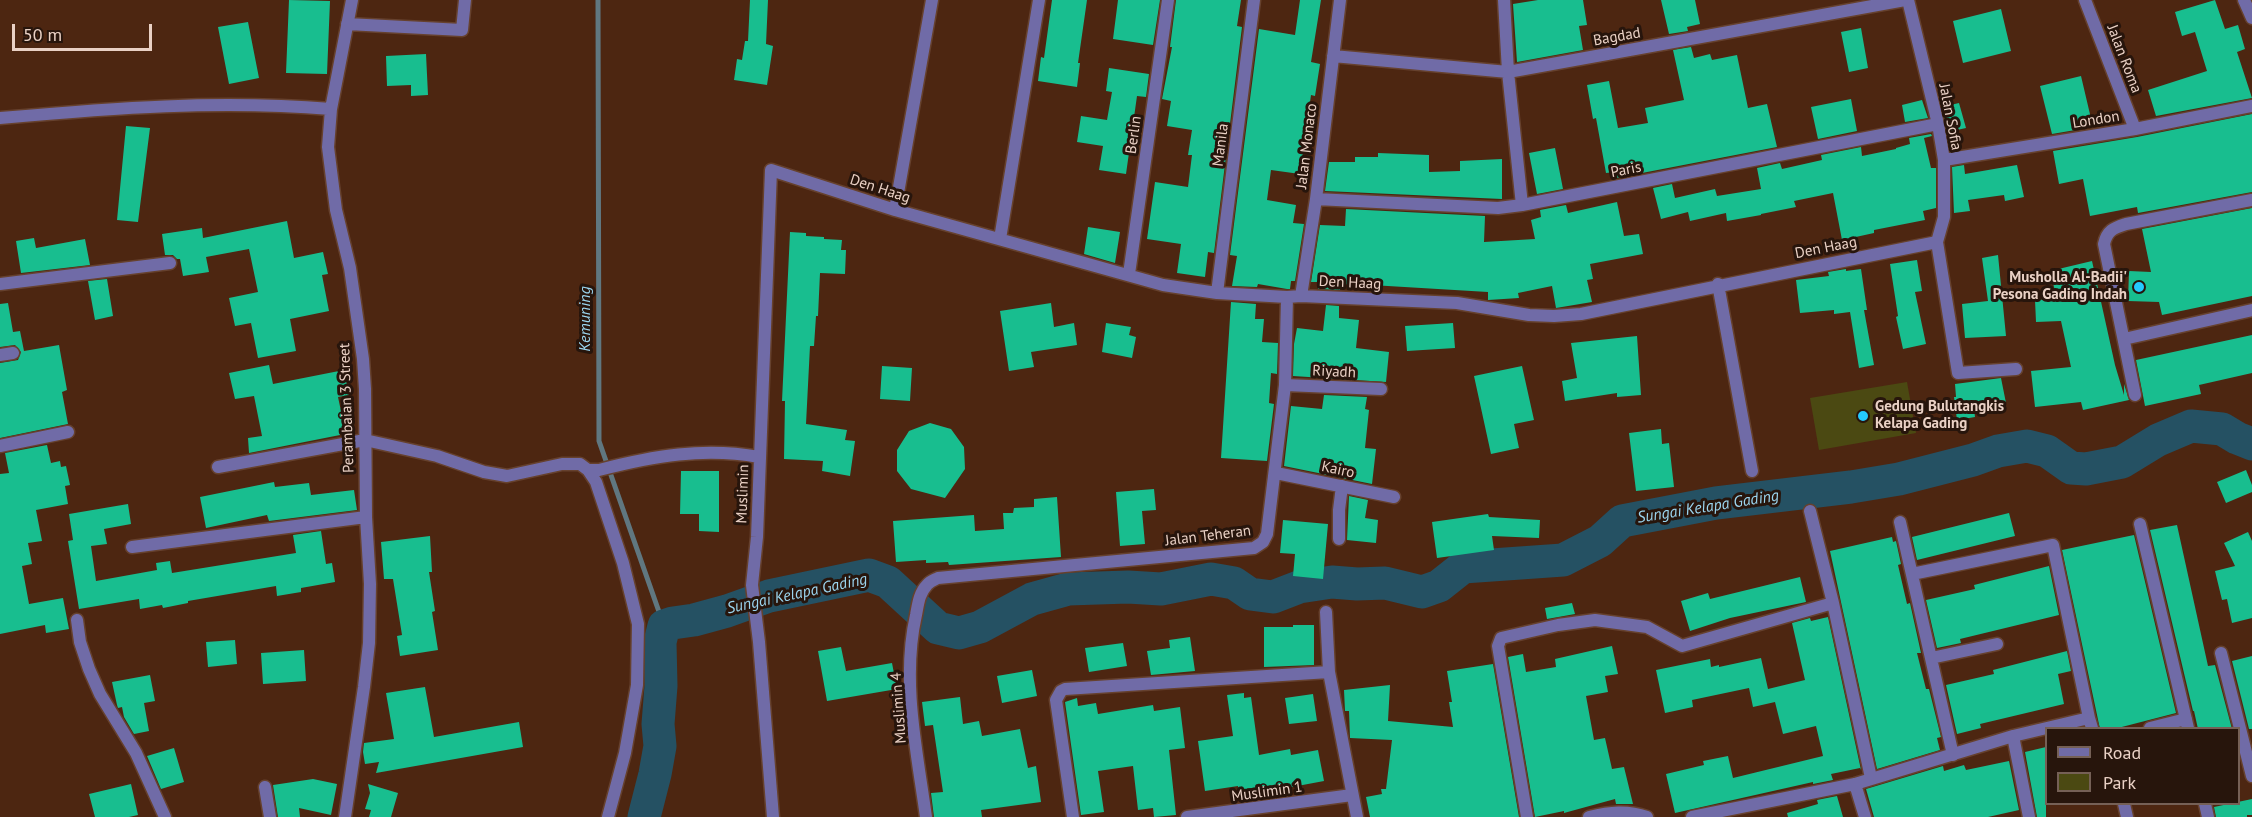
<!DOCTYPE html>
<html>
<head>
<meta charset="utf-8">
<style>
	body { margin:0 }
	#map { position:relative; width:2252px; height:817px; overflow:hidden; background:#4d2611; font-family:"PT Sans",sans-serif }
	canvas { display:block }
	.legend { position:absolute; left:2045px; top:727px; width:195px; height:78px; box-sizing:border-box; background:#27150c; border:2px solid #756056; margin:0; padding:8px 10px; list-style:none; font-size:18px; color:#ead1c5 }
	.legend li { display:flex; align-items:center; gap:12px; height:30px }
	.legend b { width:30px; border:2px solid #756056 }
	.scale { position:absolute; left:12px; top:24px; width:140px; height:27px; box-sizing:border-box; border:3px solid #ead1c5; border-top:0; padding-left:8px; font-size:18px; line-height:21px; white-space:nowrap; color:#ead1c5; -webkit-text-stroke:4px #27150c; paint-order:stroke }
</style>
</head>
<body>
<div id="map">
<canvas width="2252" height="817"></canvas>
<ul class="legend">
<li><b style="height:8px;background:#706ba7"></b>Road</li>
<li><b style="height:16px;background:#4b4912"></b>Park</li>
</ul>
<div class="scale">50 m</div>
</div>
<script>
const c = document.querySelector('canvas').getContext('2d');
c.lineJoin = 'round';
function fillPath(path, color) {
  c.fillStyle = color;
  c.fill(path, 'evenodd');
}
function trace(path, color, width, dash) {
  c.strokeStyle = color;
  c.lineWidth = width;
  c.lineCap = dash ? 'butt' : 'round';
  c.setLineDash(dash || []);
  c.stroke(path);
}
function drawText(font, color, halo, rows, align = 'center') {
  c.font = font + ' "PT Sans",sans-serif';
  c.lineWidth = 6;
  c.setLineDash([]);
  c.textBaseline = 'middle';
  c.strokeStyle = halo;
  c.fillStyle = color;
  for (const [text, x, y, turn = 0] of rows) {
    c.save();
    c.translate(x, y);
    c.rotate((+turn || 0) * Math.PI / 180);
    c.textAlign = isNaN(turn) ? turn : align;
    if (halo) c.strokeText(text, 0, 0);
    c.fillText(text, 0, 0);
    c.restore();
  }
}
fillPath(new Path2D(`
	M1907,382L1916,433L1819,450L1810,398Z`), '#4b4912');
trace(new Path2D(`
	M598,0L599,441L664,626`), '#607780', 5);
trace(new Path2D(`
	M644,817L655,774L660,746L658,724L661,686L660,642L664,626L673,623L694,620L727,611L769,596L869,575L888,582L938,628L959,633L980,627L1032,599L1068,589L1128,587L1161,589L1211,579L1234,583L1250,594L1273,597L1299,587L1332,582L1357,584L1385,583L1422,592L1439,586L1463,567L1563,560L1600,541L1622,521L1716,503L1851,487L1899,479L1973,460L1998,451L2027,446L2047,451L2071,468L2086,469L2122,462L2158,440L2191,426L2222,429L2237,438L2252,444`), '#255163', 33);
fillPath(new Path2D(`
	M289,0L330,1L327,74L286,73Z
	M750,0H768L766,44L773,46L767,85L734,80L737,59L742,60L745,41H748Z
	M1052,0H1087L1078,63H1080L1077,87L1038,81L1041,57L1044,58Z
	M1118,0H1160L1153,45L1113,39Z
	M1176,0H1241L1237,26L1242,27L1214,253L1208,252L1205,277L1177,273L1181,244L1147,239L1155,182L1188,187L1192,155H1188L1192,130L1167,126L1171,101L1162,99L1172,47H1170Z
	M1300,0H1321L1311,62L1320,64L1315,96L1311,95L1300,174L1271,170L1267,200L1296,205L1293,223L1304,224L1295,281H1291L1290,289H1287L1258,284L1257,287L1232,286L1237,256L1230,255L1259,29L1295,35Z
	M1538,0H1583L1587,25L1579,26L1583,50L1517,62L1513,4Z
	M1661,0H1695L1700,24L1687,27L1688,31L1669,34Z
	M2215,0L2225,29L2238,25L2245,49L2237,52L2252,98L2156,116L2148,90L2207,71L2195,32L2182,36L2175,12Z
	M2001,9L2011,51L1963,63L1953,21Z
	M248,22L259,78L229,84L218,27Z
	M1861,28L1868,68L1849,72L1841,32Z
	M1691,47L1694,58L1710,54L1712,60L1737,55L1748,108L1767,104L1777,147L1616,178L1614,172L1606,173L1596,118L1593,119L1587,85L1609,81L1618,128L1648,123L1645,108L1684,100L1673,50Z
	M426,54L428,95L411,96V85L387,86L386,56Z
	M1109,68L1149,74L1146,97L1137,96L1126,174L1099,170L1103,146L1077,142L1081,116L1107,120L1112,92L1106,91Z
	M2081,76L2093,127L2052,134L2040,86Z
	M1851,99L1857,131L1818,139L1811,107Z
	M1922,100L1928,118L1905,122L1902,105Z
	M1959,103L1966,128L1948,132L1942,107Z
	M2252,114V192L2138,213L2137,207L2090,216L2083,179L2059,184L2053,151L2137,137Z
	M126,126L150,128L138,222L117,220Z
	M1931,134L1932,136L1924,138L1931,168H1936V208L1923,211L1925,220L1874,230V233L1842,240L1833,193L1794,201L1796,207L1761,214V215L1727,221L1726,213L1690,221L1688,212L1661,219L1653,188L1672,184L1675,198L1715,189L1717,196L1761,189L1757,168L1780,163L1782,169L1822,160L1821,155L1861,147L1862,156L1896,149V148L1910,144L1909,138Z
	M1555,148L1563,189L1537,194L1529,153Z
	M1378,153L1429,155V172L1460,171V161L1502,159V199L1325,191L1329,162H1355V157H1378Z
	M1964,165L1965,174L2017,165L2024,197L2005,201L2004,195L1968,200L1970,211L1954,213L1952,167Z
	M1617,202L1624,236L1639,234L1643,254L1590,264L1593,279L1587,280L1592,302L1556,308L1552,286L1518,293L1519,298L1488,300V292L1371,285L1370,286L1341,284L1340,290L1318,289L1319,282H1311L1320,225L1345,226L1346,209L1485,216L1484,242L1535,239L1531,220L1541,217L1540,210L1566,205L1568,213Z
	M2252,208V296L2162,315L2159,302L2128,301L2129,271L2151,272L2142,229Z
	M287,221L294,258L323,252L328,274L322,275L329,311L290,319L296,351L258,358L251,323L235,326L229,298L258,292L249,249L206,257L209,272L183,276L180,259H177L173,255H165L162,234L202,228L203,238Z
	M1088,227L1120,232L1115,263L1084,254Z
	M790,232L806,233V236L824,237V239L842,240L841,250H846L845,274L820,273L818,316H816L814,346H810L806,424L847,430L845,440L855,441L850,476L822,471L823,461L784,459L785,401H782Z
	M34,238L36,248L85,239L90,265L21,273L16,241Z
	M1998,255L2006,336L1965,338L1962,304L1988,301L1982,258Z
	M1917,260L1922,291L1915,292L1926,344L1903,349L1896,317L1898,316L1890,264Z
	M2092,261L2115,365L2124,395V384L2129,400L2083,410L2081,402L2035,407L2031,371L2071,367L2061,321L2036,322L2035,300L2057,299L2050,271Z
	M1846,269V271L1861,269L1867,310H1864L1874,365L1859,368L1850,312L1834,314V310L1800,313L1796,280L1829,276L1828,272Z
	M107,279L113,316L95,320L88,281Z
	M1231,302L1256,304L1255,319H1264L1262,342L1278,343L1277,374L1271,373L1269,403L1274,404L1267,461L1221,458Z
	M8,303L13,332L20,331L24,351L59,345L67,390L62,392L68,424L0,438V363L18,360L21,352L15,345L0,347V304Z
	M1051,303L1054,327L1074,323L1077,345L1031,352L1034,367L1009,371L1000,311Z
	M1326,305L1339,306V318L1359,320L1356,348L1389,352L1386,382L1293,376L1294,344L1297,328L1323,331Z
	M1106,323L1131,327L1129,335L1136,337L1132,358L1102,352Z
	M1453,323L1455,348L1407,351L1405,326Z
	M2252,335V373L2199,385L2201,394L2145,406L2136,360Z
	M1637,336L1641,395L1617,397V393L1565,401L1562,381L1577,378L1571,343Z
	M269,365L273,384L344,370L349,395L338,397L345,430L339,431L340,435L249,453L248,438L262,436L254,396L235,399L229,373Z
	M882,366L912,368L910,401L880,399Z
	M1522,366L1534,420L1514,424L1519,448L1491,454L1474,376Z
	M2001,378L2006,403L1974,409L1975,417L1957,420L1954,397H1956L1955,384Z
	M1324,395L1367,397L1365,409L1369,410L1365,448L1376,449L1372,484L1284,466L1291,406L1322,409Z
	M930,423L951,429L964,447L965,469L945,498L911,489L897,471V450L909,431Z
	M1661,429L1662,444L1669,443L1674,487L1636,491L1629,433Z
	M47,445L51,463L60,461L61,467L66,466L70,485L65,486L68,504L36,510L42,541L28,543L32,564L22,566L29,604L63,598L69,629L46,633L45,625L0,634V474L9,473L5,453Z
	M2246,470L2252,485V492L2226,503L2217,482Z
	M681,471H719V532L699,531V514H680Z
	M274,482L275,487L309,483L311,495L354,490L357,510L269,521L267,515L206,528L200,497Z
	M1154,489L1156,510L1142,511L1145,544L1120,546L1116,492Z
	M1349,496L1368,500L1365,518L1378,520L1376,543L1347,540Z
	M1057,497L1061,557L949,565L948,562L926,563V560L896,562L893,521L974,515L975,531L1004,529L1003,513H1013L1014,508L1034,507V499Z
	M128,504L131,524L104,529L107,544L91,546L96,581L157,570L156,563L170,561L172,573L296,553L293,535L321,531L326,564L332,563L335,582L301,588V592L277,596L276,586L188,601V603L163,608L162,605L140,609L139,599L79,609L68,541L73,540L69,514Z
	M2009,513L2015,536L1917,560L1912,537Z
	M1488,514L1489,517L1540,520L1539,538L1492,536L1494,550L1437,558L1432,522Z
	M1283,520L1328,524L1323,579L1293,576L1295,554L1280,553Z
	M2177,525L2208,666L2215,665L2232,729H2198L2194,711H2193L2150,530Z
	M2248,532L2252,541V618L2232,623L2227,599L2222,600L2215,571L2235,566L2224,543Z
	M2134,535L2176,713L2114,729H2100L2062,550Z
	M430,536L432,572H429L435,611L432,612L438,650L400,656L397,636L402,635L393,579H384L381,542Z
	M1892,537L1893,542L1896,541L1901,564L1898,565L1907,604L1910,603L1921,653H1917L1926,689H1929L1941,737L1937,738L1940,750L1877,769L1830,551Z
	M2049,566L2059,615L1960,639L1961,643L1937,648L1926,600L1975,589L1974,585Z
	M1800,577L1806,602L1730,618L1690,631L1681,601L1708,593L1710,599Z
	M1572,603L1575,614L1547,619L1545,608Z
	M1828,617L1861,770L1860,768L1831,774L1833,780L1813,784V782L1675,813L1666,774L1704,765L1703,761L1728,756L1733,778L1823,756L1816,726L1783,734L1775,702L1753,707L1749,688L1692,700L1693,707L1665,713L1656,670L1710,659L1711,667L1719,665V667L1761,658L1768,689L1805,680L1792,623L1810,618L1811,621Z
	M1293,625H1314V665L1264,667V627H1293Z
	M1190,637L1195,671L1151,675L1147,651L1170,648L1169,640Z
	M235,640L237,664L208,667L206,642Z
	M1123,643L1127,666L1089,672L1085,648Z
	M1612,646L1618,674L1605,676L1608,692L1586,696L1594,740L1605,738L1612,769L1624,767L1633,804H1616L1615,799L1564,813V811L1535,817L1508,657L1523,654L1526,672L1556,667L1555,659Z
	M841,647L846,671L892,663L897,689L827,701L818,651Z
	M304,650L306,681L263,684L261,653Z
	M2067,651L2071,671L2058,674L2064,704L1980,724L1981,728L1957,734L1946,685L1994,674L1993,670Z
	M2252,656V729H2249L2232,661Z
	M1493,664L1519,817H1370L1366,797L1382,794L1381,789H1386L1392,740L1350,738L1349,711H1345L1344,690L1390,685L1388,721L1453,727L1449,702H1452L1447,671Z
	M1032,670L1037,696L1002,703L997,676Z
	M150,675L155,701L144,703L149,731L134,734L124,717L122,707L118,708L117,705L112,682Z
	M425,687L434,737L519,722L523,747L376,773L379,762L365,764L363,752L364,743L394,739L386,693Z
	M1244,693V698L1251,697L1259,755L1290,749L1291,755L1318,750L1324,781L1276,790L1275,785L1238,790V786L1205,791L1198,741L1233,736L1227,695Z
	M1313,694L1317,721L1289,724L1285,698Z
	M960,697L963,724L979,721L982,736L1020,729L1028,768L1036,766L1041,802L981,810L982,817H934L931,793L943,792L933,725L925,726L922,702Z
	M1077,698L1078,706L1096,703L1098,714L1153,705L1154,711L1180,707L1185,748L1169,750L1176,815L1154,817L1153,808L1138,810L1133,766L1098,771L1104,812L1081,815L1065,702Z
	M2046,747V817H2037L2025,752Z
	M174,748L184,782L161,789L147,756Z
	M2009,761L2019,810L1988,817H1874L1866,789L1943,766L1944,771L1964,765L1966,770Z
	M313,779L337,784L331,815L299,808L300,817H278L273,785Z
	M131,784L138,815L129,817H95L89,794Z
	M368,784L398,793L391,817H369L371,810L365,809L370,793Z
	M1837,796L1843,817H1788L1787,813L1818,804L1817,800Z
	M2252,799V815H2247V817H2216L2214,807Z`), '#18be8f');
const minor = new Path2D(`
	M1504,0L1508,72L1522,205
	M1908,0L1938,124L1944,160V217L1937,242L1958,373L2016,369
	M2085,0L2135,129
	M2244,0L2252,18
	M347,24L462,30L465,0
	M1333,56L1508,72L1905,0
	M0,118C113,108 218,100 331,109
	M1944,160L2135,129L2252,106
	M1316,199L1498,208L1522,205L1938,124
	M895,210L932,0
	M1000,239L1039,0
	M1129,274L1168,0
	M0,284L170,263
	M1718,284L1752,471
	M1217,293L1254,0
	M1301,296L1316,199L1340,0
	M2124,339L2252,310
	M0,355L13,353
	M1285,385L1381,389
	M2135,395L2104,244C2107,230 2114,228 2126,224L2252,200
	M0,446L68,432
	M218,467L365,440L437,456L484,472L507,476L562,464H580L588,470L596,482L623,563L638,624L637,685L625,753L608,817
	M588,470H599C653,456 704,447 759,457
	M1276,473L1394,497
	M1810,511L1833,603L1871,778
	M1900,522L1953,755
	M2140,524L2188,728
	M1339,539V510L1342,486
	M132,547L366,517
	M1912,574L2053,545L2089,718
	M1326,612L1329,672L1357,817
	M77,620L80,642L89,669L100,694L136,753L165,817
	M2221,653L2252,776
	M1931,658L1997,644
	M2150,728L2186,719
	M2013,736L2029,817
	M1855,784L1865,817
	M265,787L270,817
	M2124,804L2127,817
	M2205,804L2208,817
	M345,817L364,687L369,643L370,584L366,517L365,389L363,359L350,268L336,210L328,147L331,109L352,0
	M773,817L759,642L752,585L757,537L771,170L895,210L1163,285L1217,293L1287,297L1301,296L1457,303L1529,315L1554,316L1581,314L1937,242
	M926,817C917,751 901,681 916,615C918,605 919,593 927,585C930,581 934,580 938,578L1254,548L1263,542L1267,534L1285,385L1287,297
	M1073,817L1056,700L1061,691L1065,689L1329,672
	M1187,817L1352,795
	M1527,817L1498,646L1501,638L1558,625L1595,620L1647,627L1682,646L1833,603
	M1589,817C1610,812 1627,810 1647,817
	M1692,817L1855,784L2013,736L2089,718L2092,728`);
trace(minor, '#66412e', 15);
trace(minor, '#706ba7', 12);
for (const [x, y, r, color] of [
	[2139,287,6,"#24c9fe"],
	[1863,416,6,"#24c9fe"]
]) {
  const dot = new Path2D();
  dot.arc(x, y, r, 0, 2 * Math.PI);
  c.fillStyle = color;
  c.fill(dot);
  trace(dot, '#27150c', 2);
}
drawText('15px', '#ead1c5', '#27150c', [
	["Bagdad",1617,37,-10],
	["Jalan Roma",2124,59,69],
	["Jalan Sofia",1950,117,79],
	["London",2096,120,-9],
	["Berlin",1134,135,-82],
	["Manila",1221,145,-83],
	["Jalan Monaco",1307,146,-83],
	["Paris",1626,170,-11],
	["Den Haag",880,189,18],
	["Den Haag",1826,248,-11],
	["Den Haag",1350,283,3],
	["Riyadh",1334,372,3],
	["Perambaian 3 Street",347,408,-92],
	["Kairo",1338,470,12],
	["Muslimin",743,494,-88],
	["Jalan Teheran",1208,536,-7],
	["Muslimin 4",899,708,-94],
	["Muslimin 1",1267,792,-8]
]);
drawText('bold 15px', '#ead1c5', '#27150c', [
	["Musholla Al-Badii'",2127,278],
	["Pesona Gading Indah",2127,295],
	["Gedung Bulutangkis",1875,407,"left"],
	["Kelapa Gading",1875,424,"left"]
], 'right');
drawText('italic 16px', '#9bd5ef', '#27150c', [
	["Kemuning",585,319,-90],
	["Sungai Kelapa Gading",1708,507,-9],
	["Sungai Kelapa Gading",797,594,-12]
]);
</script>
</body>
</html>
